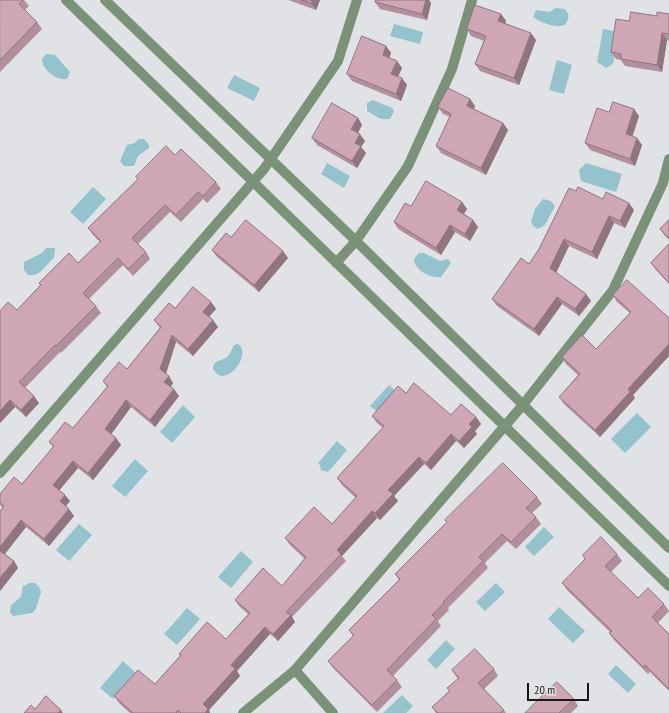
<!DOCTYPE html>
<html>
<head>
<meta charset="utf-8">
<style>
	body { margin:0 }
	#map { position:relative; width:669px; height:713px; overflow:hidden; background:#e1e2e5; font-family:"PT Sans Narrow",sans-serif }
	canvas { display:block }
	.scale { position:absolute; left:527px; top:683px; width:62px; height:18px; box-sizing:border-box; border:2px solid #171718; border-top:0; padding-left:5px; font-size:12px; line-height:14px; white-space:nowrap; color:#171718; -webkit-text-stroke:3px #e1e2e5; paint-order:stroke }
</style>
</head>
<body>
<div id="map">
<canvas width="669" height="713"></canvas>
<div class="scale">20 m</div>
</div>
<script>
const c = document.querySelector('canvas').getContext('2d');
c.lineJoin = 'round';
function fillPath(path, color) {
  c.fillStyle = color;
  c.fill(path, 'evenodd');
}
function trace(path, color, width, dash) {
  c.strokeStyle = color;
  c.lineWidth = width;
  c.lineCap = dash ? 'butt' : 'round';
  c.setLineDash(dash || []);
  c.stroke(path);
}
fillPath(new Path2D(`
	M555,8L565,9C570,15 569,19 565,25C555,28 542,23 533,17L536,10L550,12Z
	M394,24L423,32L420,44L390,36Z
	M603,29L619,32L613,64L606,68L597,62Z
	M46,54L55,55L70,72L67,79C57,81 42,70 42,59Z
	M557,60L572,65L564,94L549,90Z
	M234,75L260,88L254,101L227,88Z
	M373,100L392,108L394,111L390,119H381L367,111V103Z
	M138,139H144L149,145V148L138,156L134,166H124L120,161L127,145L135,143Z
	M327,163L350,176L344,188L321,174Z
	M586,163L622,174L616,192L581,181L579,170Z
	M93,187L106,199L83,224L70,212Z
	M543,199L551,201L555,206L545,225L538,229L533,226L531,222L535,209Z
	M46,248H55L54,258C45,265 41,277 28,275L24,270V262L42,253Z
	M419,253H424L440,261L448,259L451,263L441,277C430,278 415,271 414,259Z
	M238,344C253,353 226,391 213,369C213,359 221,362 227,357C230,354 232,349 234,345Z
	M389,385L399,394L380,414L370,406Z
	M183,405L195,417L172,443L160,432Z
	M637,413L651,427L625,453L611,439Z
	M337,441L347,450L328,472L321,470L320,465L318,463Z
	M135,459L148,471L125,497L112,486Z
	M79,524L92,535L69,561L56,550Z
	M544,527L554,537L534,556L525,547Z
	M241,551L253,562L231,588L218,577Z
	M30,583H35L39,587L41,592L36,609L32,613L13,616L10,612L11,605L21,597L23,586Z
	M496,583L505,592L485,611L476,602Z
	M559,607L585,631L573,643L548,619Z
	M187,608L200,619L177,645L164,634Z
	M446,640L455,649L436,669L427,660Z
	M123,661L136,673L113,699L100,688Z
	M616,665L636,684L628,693L608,674Z
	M402,695L413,706L406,713H383Z`), '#94c2cd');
trace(new Path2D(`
	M66,0L669,586
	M105,0L356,241L669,548
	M336,263L356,241L408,166L452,69L472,0
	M0,473L264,169L338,61L357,0
	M295,670L333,713
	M243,713L295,670L522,406L613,290L663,183L669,159`), '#7a9378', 10);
fillPath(new Path2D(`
	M0,0H24L29,6L25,10L37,22L42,29L0,72Z
	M288,0H320L316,10Z
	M376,0H429L431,3L427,20L380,9L375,2Z
	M501,14L506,21L505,23L536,40L519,85L480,71L475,64L484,41L471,36L467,29Z
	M669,14V41L667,40L662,72L625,66L621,60L616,59L611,52L629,21Z
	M386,46L391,53L389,58L397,61L402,68L398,77L407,85L401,101L352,81L347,74Z
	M470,99L475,106L474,109L503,123L508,130L486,175L441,153L436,146L450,117L443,114L438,107Z
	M609,112L639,116L632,136L642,145L635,166L590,150L585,143Z
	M358,118L362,125L358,133L365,141L361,147L366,153L357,168L317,145L312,138Z
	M175,155L216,182L221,189L207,203L203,199L181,222L170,212L138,244L146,252L150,259L133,276L123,265L89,299L96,306L101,313L61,353L60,352L25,388L39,403L26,417L15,407L0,423L17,310L40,285L39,283L78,263L100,242L93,235L88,228L138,179L136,177Z
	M576,191L603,199L634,210L625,228L614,223L597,259L569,246L556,273L586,294L591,301L579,316L562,304L539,336L497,306L492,299L529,264L539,249Z
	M462,202L467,209L464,214L473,220L478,227L470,241L455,232L441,255L398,229L394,222L411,206Z
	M669,220V240L665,236L660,229Z
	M231,237L288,258L259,292L217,257L212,250Z
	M669,244V284L656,270L651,263Z
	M613,295L669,318V356L633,395L635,398L600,437L564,404L559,397L578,375L566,364L562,357L596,349L630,313L617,302Z
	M211,302L216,309L209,317L218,327L193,356L176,342L166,374L173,383L171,387L179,396L155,427L131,407L111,434L116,438L121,445L93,480L78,468L59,490L70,501L66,506L74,516L49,546L26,527L5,554L14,561L18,568L0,591V511L3,508L0,505V494L22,484L53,447L49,442L73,428L107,387L103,381L127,369L160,328L154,320L175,308Z
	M406,393L451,415L476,417L481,424L475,431L477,434L464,448L456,441L431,470L424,464L394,496L398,501L380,520L377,518L342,556L346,561L292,617L295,622L278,641L270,634L237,671L240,676L209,710L210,713H130L119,703L114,696L155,684L180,656L179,654L226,639L248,614L239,606L235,600L282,586L305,559L290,545L285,538L332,524L356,498L342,485L337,478L383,428L377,423L372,416Z
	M537,497L542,504L532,513L536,517L541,524L516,549L507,541L485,563L488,568L448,608L449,610L438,621L441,626L393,676L397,680L402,687L377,712L333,668L328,661L353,636L349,630L399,580L395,574L447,522L445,520Z
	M617,554L622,561L611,572L638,598L664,604L669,611L658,623L669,634V691L650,672L648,674L614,640L609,633L610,632L567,590L562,583Z
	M494,669L498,676L484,689L504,710L506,713H436L432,707L449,691L447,688L458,679L452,670Z
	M574,699L578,706L571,713H525Z`), '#b18f9d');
fillPath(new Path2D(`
	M312,0H320L316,10L311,3Z
	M426,0H429L431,3L427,20L422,14Z
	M501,14L506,21L503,28L498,21Z
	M531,33L536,40L519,85L514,78Z
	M662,33L667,40L662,72L657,65Z
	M386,46L391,53L388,62L383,55Z
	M397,61L402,68L396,81L391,74Z
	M402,78L407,85L401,101L396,94Z
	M470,99L475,106L472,112L467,106Z
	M634,109L639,116L631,141L626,134Z
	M358,118L362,125L356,136L351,129Z
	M503,123L508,130L486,175L481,168Z
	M360,134L365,141L361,147L366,153L357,168L352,161L355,143Z
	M637,138L642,145L635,166L630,159Z
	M462,202L467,209L462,217L457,210Z
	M629,203L634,210L625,228L620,221Z
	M609,216L614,223L597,259L592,252Z
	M473,220L478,227L470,241L465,234Z
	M450,225L455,232L441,255L436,248Z
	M564,239L569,246L555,275L550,268Z
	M283,251L288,258L259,292L254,285Z
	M586,294L591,301L579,316L575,309Z
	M557,297L562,304L539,336L534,329Z
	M211,302L216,309L207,319L203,312Z
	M213,320L218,327L193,356L188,349Z
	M172,335L176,342L165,376L160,369Z
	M669,344V356L633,395L635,398L600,437L595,430L628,389Z
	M169,376L173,383L169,389L164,382Z
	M174,389L179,396L155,427L150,420Z
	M34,396L39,403L26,417L21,410Z
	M10,400L15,407L0,423V411Z
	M126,400L131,407L110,436L105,429Z
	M476,417L481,424L475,431L477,434L464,448L459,441L469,424Z
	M451,434L456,441L431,470L426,463Z
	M116,438L121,445L93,480L88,473Z
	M419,457L424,464L394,496L398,501L380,520L375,513L388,490Z
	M73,461L78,468L58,492L53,485Z
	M65,495L70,501L64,508L60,501Z
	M69,509L74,516L49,546L44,539Z
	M372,511L377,518L342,556L337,550Z
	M21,520L26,527L3,556L0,552V547Z
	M14,561L18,568L0,591V578Z
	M291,615L295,622L278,641L273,634Z
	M265,627L270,634L237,671L240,676L209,710L210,713H205L203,704L231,665Z
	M61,710L63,713H58Z`), '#90747f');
const building = new Path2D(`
	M0,0H23L19,4L37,22L0,60Z
	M302,0H312L311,3Z
	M376,0H426L422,14L375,2Z
	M475,5L501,14L498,21L531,33L514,78L475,64L486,36L467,29Z
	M631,12L657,16V12L669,14V34L662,33L657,65L621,59V54L611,52L616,19L629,21Z
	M362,36L386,46L383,55L397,61L391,74L402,78L396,94L347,74Z
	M448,88L470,99L467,106L503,123L481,168L436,146L451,114L438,107Z
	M613,102L634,109L626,134L637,138L630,159L585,143L597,108L609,112Z
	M332,103L358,118L351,129L360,134L355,143L361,146L352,161L312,138Z
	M166,146L175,155L181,149L216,182L203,196L198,192L176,215L165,205L132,238L146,252L128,269L118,258L83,293L96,306L56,346L55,345L19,382L34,396L21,410L10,400L0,411V311L8,302L17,310L41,285L39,283L69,253L78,263L101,241L88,228L138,179L136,177Z
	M426,181L462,202L457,210L473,220L465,234L450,225L436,248L394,222L405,203L411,206Z
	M578,187L603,199L606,192L629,203L620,221L609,216L592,252L564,239L550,268L586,294L575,309L557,297L534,329L492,299L521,258L529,264L539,249L569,188L576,191Z
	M246,220L283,251L254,285L212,250L226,233L231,237Z
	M669,220V238L660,229Z
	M669,244V283L651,263Z
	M627,280L669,318V344L628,389L630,392L595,430L559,397L580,374L562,357L582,335L596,349L631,312L613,295Z
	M193,287L211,302L203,312L213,320L188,349L172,335L160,369L169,376L164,382L174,389L150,420L126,400L105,429L116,438L88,473L73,461L53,485L65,495L60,501L69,509L44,539L21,520L0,547V511L4,506L0,503V494L14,477L22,484L54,446L49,442L65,422L73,428L108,386L103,381L119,362L127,369L161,327L154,320L169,303L175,308Z
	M414,383L451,415L461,404L476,417L469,424L472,427L459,441L451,434L426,463L419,457L388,490L393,494L375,513L372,511L337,550L341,554L286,612L291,615L273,634L265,627L231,665L235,669L203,704L208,709L205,713H181L178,710L176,713H133L114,696L138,670L155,684L181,655L179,654L207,622L226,639L250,613L235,600L263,568L282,586L306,557L285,538L314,507L332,524L357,496L337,478L384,426L372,416L398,386L406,393Z
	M503,463L537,497L526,508L536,517L511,542L502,534L479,557L483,561L443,602L444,603L432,615L436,619L387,670L397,680L372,705L328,661L354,635L349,630L400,579L395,574L447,522L445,520Z
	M601,537L617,554L605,566L638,598L648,588L664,604L652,617L669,634V689L645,665L643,667L609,633L612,631L562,583L585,559L583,555Z
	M0,551L14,561L0,578Z
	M475,649L494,669L478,683L504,710L500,713H438L432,707L450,691L447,688L459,678L452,670Z
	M557,682L574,699L559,713H525Z
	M46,696L61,710L58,713H24L31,705L35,709Z`);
fillPath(building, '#cea6b6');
trace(building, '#90747f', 1);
</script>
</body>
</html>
